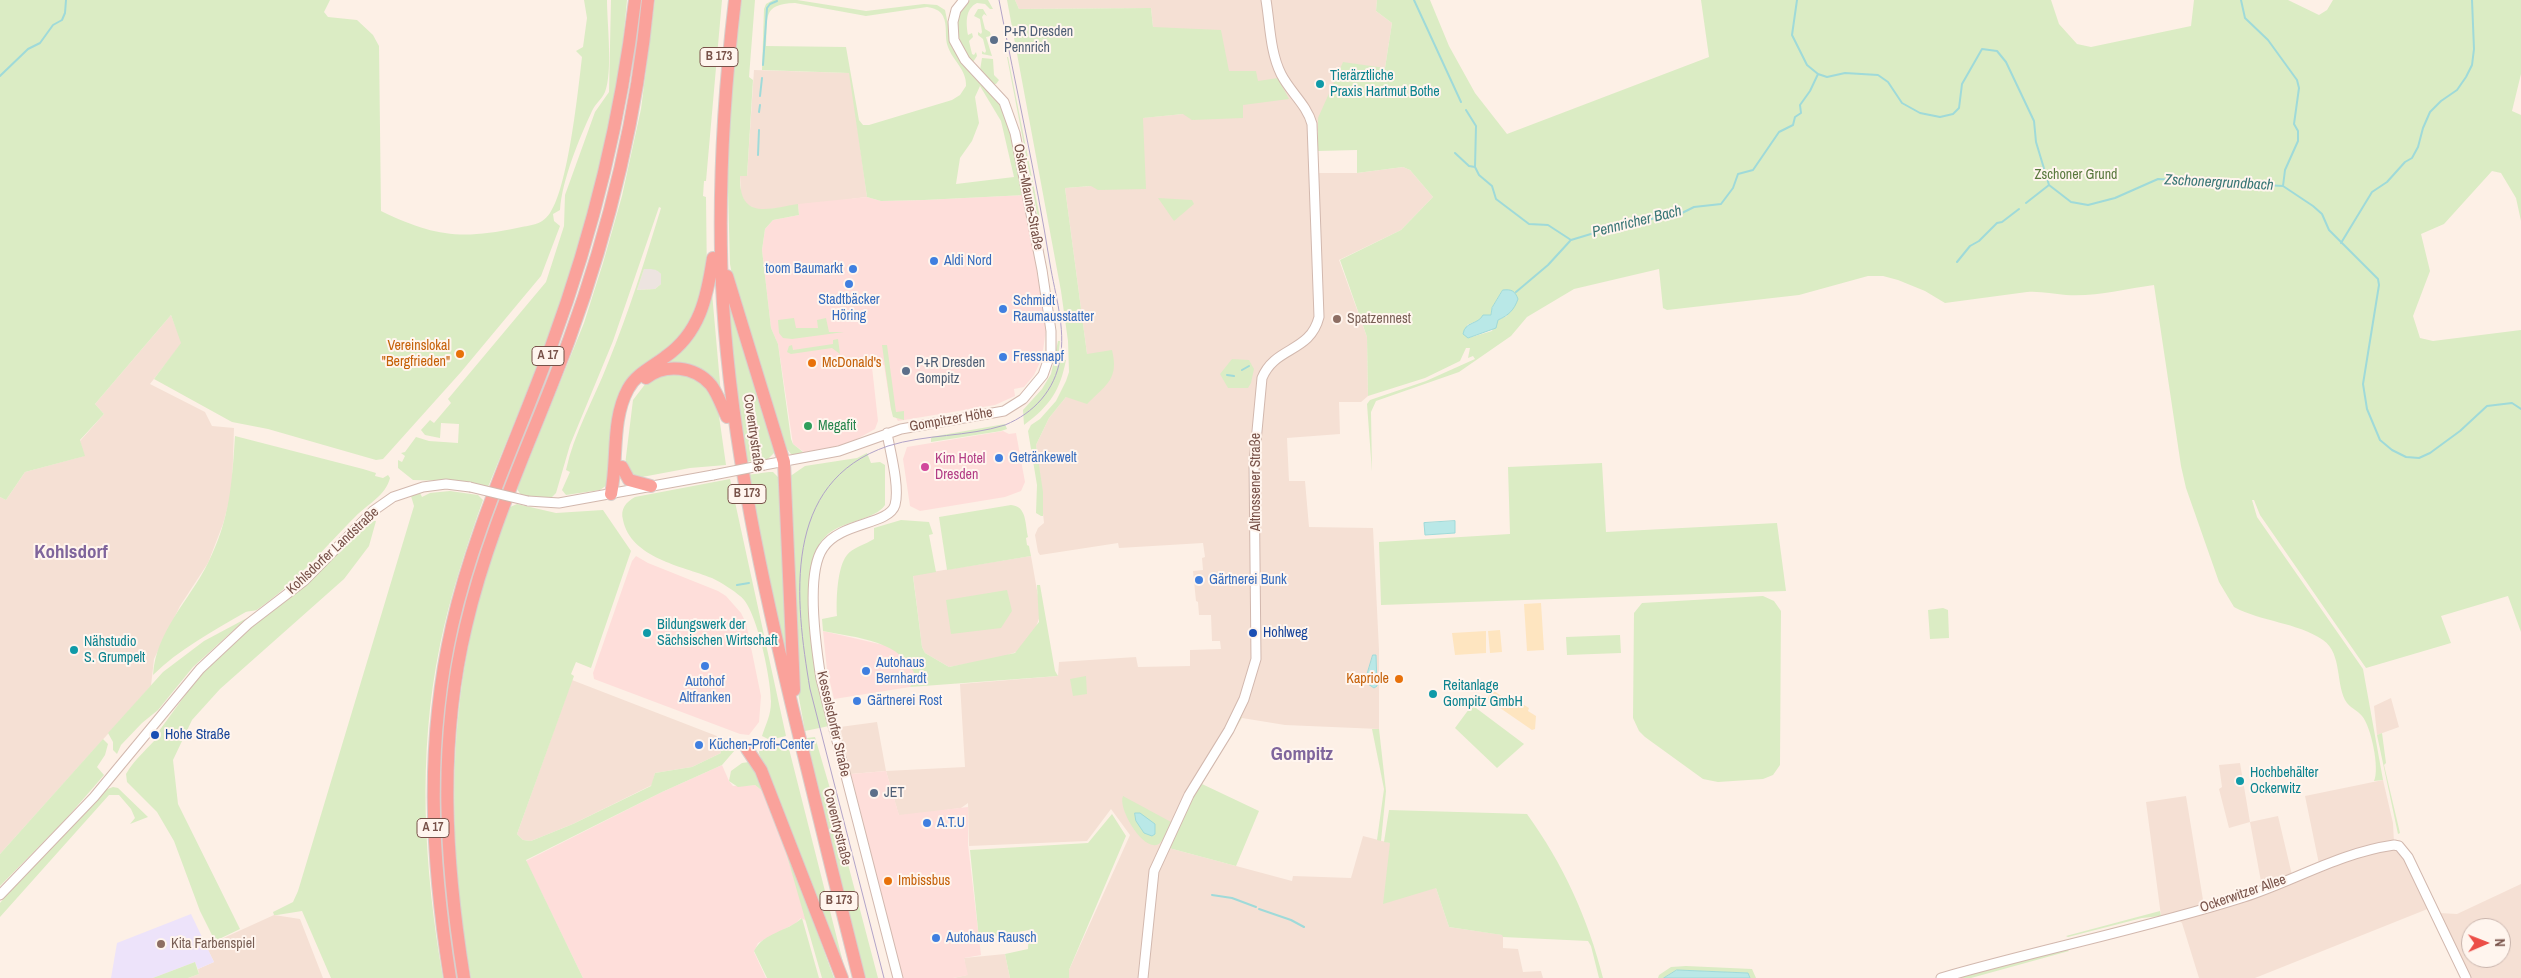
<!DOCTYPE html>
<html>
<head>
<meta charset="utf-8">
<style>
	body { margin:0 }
	#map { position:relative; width:2521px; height:978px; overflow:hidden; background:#fdf0e6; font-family:"Archivo Narrow",sans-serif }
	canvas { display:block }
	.north { position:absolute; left:2461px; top:918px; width:50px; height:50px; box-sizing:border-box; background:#fff5ee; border:1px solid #c9b4ac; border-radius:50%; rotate:89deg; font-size:14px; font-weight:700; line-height:20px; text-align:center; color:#785249 }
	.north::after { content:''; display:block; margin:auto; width:18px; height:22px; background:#ec4e47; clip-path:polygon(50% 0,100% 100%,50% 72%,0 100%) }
</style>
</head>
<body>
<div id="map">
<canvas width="2521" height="978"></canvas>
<div class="north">N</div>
</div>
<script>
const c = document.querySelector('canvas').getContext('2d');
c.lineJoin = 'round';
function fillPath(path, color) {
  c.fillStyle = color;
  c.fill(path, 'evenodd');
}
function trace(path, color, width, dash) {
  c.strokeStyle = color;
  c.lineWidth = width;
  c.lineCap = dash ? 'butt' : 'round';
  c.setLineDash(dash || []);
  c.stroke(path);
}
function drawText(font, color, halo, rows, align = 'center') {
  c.font = font + ' "Archivo Narrow",sans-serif';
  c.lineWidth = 4;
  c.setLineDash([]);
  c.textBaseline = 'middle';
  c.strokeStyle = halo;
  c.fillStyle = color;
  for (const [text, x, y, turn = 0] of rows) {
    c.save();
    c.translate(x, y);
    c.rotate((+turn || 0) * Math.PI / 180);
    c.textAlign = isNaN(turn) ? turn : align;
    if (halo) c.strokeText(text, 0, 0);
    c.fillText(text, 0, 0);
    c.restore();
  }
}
fillPath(new Path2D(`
	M1015,0H1377L1376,11L1392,23L1385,68L1317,131L1318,173H1357L1403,167L1410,170L1433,197L1401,230L1339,260L1367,337L1368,396L1361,402H1339L1340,434L1287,438L1289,481H1305L1309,527L1373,528L1379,650V729L1285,725L1242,718L1202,784L1169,848L1292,881L1293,876L1351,878L1363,836L1390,843L1436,888L1449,927L1503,935V948L1518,949L1523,972L1541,971L1543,978H1069V970L1130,835L1111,809L1087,841L969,846L968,803L961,808L899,816L886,771L851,774L840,727L877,722L886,771L965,767L960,684L1058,676L1059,662L1136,657L1138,667L1190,666V650L1221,649L1220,641H1212L1211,615H1199L1198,602L1196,601L1193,571L1203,570L1202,558L1205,557L1203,543L1119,548L1118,543L1040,555L1038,552L1035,535L1038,528L1044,523L1036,445L1049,418L1066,397L1087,354L1065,188L1091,186L1142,118L1183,114L1153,27L1151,8L1019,9Z
	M754,70L850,73L867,197L763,210H757L746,204L741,194L740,176H747Z
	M171,315L182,343L150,384L205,412L212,426L234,428L232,491L223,524L208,563L180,606L154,659L151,686L0,854V497L6,500L25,472L84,456L80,441L104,414L95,404Z
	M1031,556L1041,613L1036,627L1019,651L999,658L949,667L925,653L922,647L913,575Z
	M572,680L722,738L719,745L721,753L692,767L655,773L652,785L573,824L531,841L523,840L517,834Z
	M2391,698L2399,727L2377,735L2374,706Z
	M2240,763L2250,822L2278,816L2292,875L2262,887L2250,822L2229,828L2219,789L2222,787L2219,765Z
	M2383,780L2393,823L2394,843L2319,864L2305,796Z
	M2186,796L2204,906L2161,916L2146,802Z
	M2393,849L2400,851L2430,908L2255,978H2199L2182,923L2177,919L2344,858Z
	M2521,884V978H2470L2439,913L2457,914ZM2471,928H2501V958H2471Z
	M274,915L300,919L323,978H188L199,974L198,969L214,962L206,946Z
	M1005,954L1010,978H953L967,975L964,958Z`), '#f5e0d4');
fillPath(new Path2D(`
	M1025,195L1046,329L1042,358L1034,375L1024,387L1014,389L1015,396L995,405L898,421L891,409L884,365L872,367L878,421L875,429L848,444L805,453L793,444L778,344L771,328L762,250L765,229L773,220L799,215L798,204L867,197L881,201L924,200Z
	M1003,431L1009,434L1016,433L1025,482L1021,491L1005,497L920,511L910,506L903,459L907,447Z
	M636,556L648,563L718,591L726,596L741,613L746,623L761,696L759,722L749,735L740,734L594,679L593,673L632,561Z
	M823,631L888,646L899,652L913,668L916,677L914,683L910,687L834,699L827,670Z
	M722,765L729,781L733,786L755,785L765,793L785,849L807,921L801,918L796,923L758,943L754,952L766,978H583L526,861L662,792Z
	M886,771L899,815L968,807V845L981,955L964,958L968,975L953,978H902L851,774Z`), '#fededa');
fillPath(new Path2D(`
	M644,269H655L659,271L661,274V284L655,289L637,290Z`), '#ede4e0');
fillPath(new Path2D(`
	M191,914L214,962L198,969L195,962L153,978H111L117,943Z`), '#ede3fa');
fillPath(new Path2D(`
	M0,0H330L324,12L328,17L357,20L373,35L379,46L381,211C433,236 460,240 517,228C530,225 541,226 550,213C568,187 578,92 582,57L576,51L583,47L587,18L584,0H607C607,23 613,72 605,92C602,99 595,104 592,111C579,139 562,180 560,210L553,214L554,221L560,226L541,276L461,372L383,459L376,460L268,429L232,422L154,379L181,343L171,315L95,404L104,414L80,440L85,456L25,472L6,500L0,497Z
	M611,0H627C623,46 617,93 607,139C581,259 535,374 488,487L447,481L413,480L398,468V460L402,462L405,456L401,453L405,452L416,437L429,441L458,443L459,424L441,423L440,438L425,435L421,430L430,420L434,423L451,403L448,399L546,282L564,226L565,195L595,112L609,92Z
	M655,0H722L706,181H704L703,196L706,197L707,282L686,334L635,373L607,485L600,490L566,495L562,490L570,472L566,470C574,433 594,399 608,363C629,312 645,260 661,208L659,207L613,341L570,445L556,493L549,500L529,498V496L521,495L517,489L584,323L603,263L622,196L641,109ZM644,269C651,269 656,268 661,274V284L655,289L637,290Z
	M738,0H755L749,77L753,80L747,176H740C739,220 767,209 798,204L799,215L773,220L765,229L762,250L771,328L778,344L791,439L793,444L803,452L802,454H791L782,443L735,291L730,264L727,156Z
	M773,0H797L866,11L924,4L937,5L945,10L953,49L998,99L1006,114L1025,195L924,200L881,201L867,197L849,73L762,70L764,9L766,4ZM795,3L866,16L927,7C934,8 940,10 943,16C948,26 944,37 948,47C953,61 967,70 966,86L960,95L952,100L869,125H863L859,120L846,47L766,46C768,18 761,4 795,3ZM980,86L1001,121L1014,177L956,184L960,158L972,141L979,123L975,97Z
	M970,0H988L993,9H990L985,4L977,3C965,9 966,23 968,35L972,33L973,37L969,41L972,54L974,55L976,52L977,56L973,62L970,61C958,38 948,20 970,0Z
	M1007,0H1015L1019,9L1151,8L1153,27L1221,30L1229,71H1256L1258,81L1278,78L1289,99L1243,105V118L1192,120L1183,114L1143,118L1146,189L1098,190L1091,186L1065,188L1087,354L1112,350C1119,379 1107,384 1087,404L1066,397L1049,418L1036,445L1043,492V516H1041L1036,513L1037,485L1028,431L1031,425L1040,419L1056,401L1066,381L1069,372L1068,341L1061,291Z
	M1377,0H1430L1449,46L1475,93L1507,134L1709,57L1701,0H2051L2059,24L2077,44L2091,47L2191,26L2194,0H2288L2319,15L2327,10L2333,0H2521V74L2512,111L2521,115V221L2516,198L2501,173L2492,171L2444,224L2421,234L2430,271L2413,316L2420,338L2433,341L2521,330V632L2508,596L2441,616L2451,643L2366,668L2260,515L2254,500H2252L2257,517L2363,669L2383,780L2374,781C2380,769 2371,726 2362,716C2358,711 2351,708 2347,703C2335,686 2343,654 2323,640C2296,622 2262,622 2234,607L2219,582L2186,488L2181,466L2154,285C2125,289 2095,297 2066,295C2052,294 2041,291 2027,292L1945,303L1925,291L1898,280L1883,276H1868L1799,295L1667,310L1663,308L1659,269L1574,289L1527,317L1511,336L1459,372L1376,401L1371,412L1372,472L1367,404L1370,400L1426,381L1475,359L1473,356L1468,358L1470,348H1466L1460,361L1425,378L1368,396L1367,337L1340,260L1401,230L1433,197L1410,170L1403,167L1357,173V150L1318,151V118L1343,62L1385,68L1392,23L1376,11ZM1503,290L1507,316L1497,320L1492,331L1468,338L1467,325L1491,315L1492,308Z
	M978,9H983L987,16L984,14L982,17L985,29L990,32L991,36L986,37L992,56L982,54V51L985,53L986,51L983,39L978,35V32L981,34L982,32L980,19L974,16Z
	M1007,57H1008L1040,218H1038Z
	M982,58L993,59L994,75L999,80L996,84H994L980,70Z
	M1158,198L1192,200L1194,204L1174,221Z
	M727,276L776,451L768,459L745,462L736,392Z
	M710,293H712L721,394C711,389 706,375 693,370C681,365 667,365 655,370C617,388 621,442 619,477H617C619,448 617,411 633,386C642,372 657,367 669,358C690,341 702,319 710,293Z
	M794,318L796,328H818L817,320L826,318L829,332H844L792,339L783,338L779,333L778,320Z
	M838,339L840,354L832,348L791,354L787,352L789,346L792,345L793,350L833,344V340Z
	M1058,341H1060L1058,359L1066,360C1060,390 1051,405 1024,425L1023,410L1042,389L1051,374Z
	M882,345H887L896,412L904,411V420L893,417L891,409Z
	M1232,359L1249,360L1254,369L1251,383L1248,388H1228L1220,374Z
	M673,372L702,381L718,409L726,465L690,468L642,477L633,476L625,465L633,400L646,383Z
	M1005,424L1007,429L1001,431L931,442V437Z
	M235,436L363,469L376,473L375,476L383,478L388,475L390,478C386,495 368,504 355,517C324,548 296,583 258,609C254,612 249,610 244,613C213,631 178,650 153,675C156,631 189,601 208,563C230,519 232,483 235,436Z
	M867,453L871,463L880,462L885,465V505C875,520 843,521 828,534C791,565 818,684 829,726L805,731L797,687L789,477L805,466L857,458Z
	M1602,463L1606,532L1777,523L1786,591L1381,605L1379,542L1510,534L1508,467Z
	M769,472H773L778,477L792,688L747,475Z
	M730,479L786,736L770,740L762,736C766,723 771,716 771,701C771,680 757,608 740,596C733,590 722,583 712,578C682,566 631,558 623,520C620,509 626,502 635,497Z
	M450,491L478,495L483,500C466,548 450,596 440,645C417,756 424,868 443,978H331L302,911L277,915H274L273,912L293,902L298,891L414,506L411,496L420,493L422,497L430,493Z
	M517,504L556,513L603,510L631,551L591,668L576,662L571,674L574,676L517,834L523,840L531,841L573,824L651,786L655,773L692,767L721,753L719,745L722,738L731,742L735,750L722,765L662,792L526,860L583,978H471C443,817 447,659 510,507Z
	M1011,505C1027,506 1025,524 1028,537L1026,538L1027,545L1029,546L1031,556L947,570L939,517Z
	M901,520L929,522L933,534L929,535L936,572L913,576L922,647L925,653L949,667L1015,653L1039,622L1037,585H1040L1055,671L1058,676L910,687L916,677C902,640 857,638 823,631L822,619L837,616C836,601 837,567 847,555C852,548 866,544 874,539V528Z
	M371,521H376L369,546L344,579L220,689L192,720L173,760L178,804L240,929L215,941L200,911L174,841L157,812L127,782L126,774C135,758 149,748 161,733L159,731L202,672L247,629L307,584Z
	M1007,590L1012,611L1001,628L951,634L946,600Z
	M1763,596L1774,601L1781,611L1780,765L1773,775L1763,779L1718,782L1703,779L1645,737L1639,731L1633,718L1634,613L1642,603Z
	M1943,608L1948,610L1949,638L1930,639L1928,610Z
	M247,618L193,667L158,710L142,723L121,745L117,754L113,750V742L108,733L163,672L204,641Z
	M1620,635L1621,653L1567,655L1566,637Z
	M1086,676L1087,694L1073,696L1070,679Z
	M1472,705L1524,744L1497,768L1455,728Z
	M1239,717H1242L1202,784L1259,811L1236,866L1169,848L1190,798L1234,729Z
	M1372,729H1379L1386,791L1381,841L1377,840L1384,789Z
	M2382,733L2386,763L2384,765L2400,833L2398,834L2377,735Z
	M815,737L831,792L834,791L843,828L839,830L878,978H864L826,825L807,738Z
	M103,739L108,744L105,755L97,767L104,775L66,819L0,886V854Z
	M787,741L847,978L759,753L760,742L773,744Z
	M749,762L752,764L765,793L755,785L738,787L729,781L731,771L742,763Z
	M113,787L118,788L148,817L130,824L135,818L131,809L119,795H109L0,917V903L12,889L105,790Z
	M1123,796L1171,822C1168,828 1165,839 1160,843C1146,856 1117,809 1123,796Z
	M1389,810L1527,814C1563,864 1588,918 1603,978H1599L1591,946L1588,941L1503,937L1502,935L1449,927L1436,888L1383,904L1390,843L1384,842Z
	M1112,814L1126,836L1069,970V978H1010L1005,954L1028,949L1029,930L979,939L970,850L1088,843Z
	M785,849L786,848L834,978H822Z
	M2160,911L2161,916L2142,918L2068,937L2066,936Z
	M802,918L819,978H767L754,951C764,932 787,932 802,918Z
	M2066,948L2069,951L1971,978H1953Z
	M195,962L199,974L188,978H153Z
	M1686,966L1752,969L1756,978H1750L1748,973L1677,970L1664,978H1658L1659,975L1671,967Z`), '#dbecc4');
fillPath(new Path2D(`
	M1541,603L1544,650L1527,651L1524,604Z
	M1500,630L1502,652L1490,653L1488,631Z
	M1486,631V653L1455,655L1452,633Z
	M1493,690L1505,699L1508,695L1529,708L1528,711L1536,716L1535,729L1532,730L1487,699Z`), '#fee5c0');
const water = new Path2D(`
	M1503,290C1512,289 1515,291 1518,299C1514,310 1509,315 1498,320L1496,328L1468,338L1463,334C1465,321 1478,325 1483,315H1491L1492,308Z
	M1455,521V533L1425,535L1424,523Z
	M1373,655H1376L1377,686L1374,688L1365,682Z
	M1135,813H1140L1155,824V834L1152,836L1144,833L1136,821Z
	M1677,970L1748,973L1750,978H1664Z`);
fillPath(water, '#b9e8e7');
trace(water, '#9fdad9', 1);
trace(new Path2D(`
	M1414,0L1461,102
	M1797,0L1792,35L1807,65L1818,74L1827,77L1845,73L1878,75L1888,82L1902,103L1920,113L1940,117L1953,114L1959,108L1962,84L1982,49L1997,51L2006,62L2034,121L2036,142L2049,185L2071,202L2088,205L2115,198L2158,179L2283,186L2313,206L2322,214L2329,230L2378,279L2379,285L2363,384L2367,409L2380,440L2392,450L2406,457L2419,458L2430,453L2460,431L2487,406L2512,403L2521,409
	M2241,0L2245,18L2268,40L2297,80L2299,88L2294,124L2298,131V141L2285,170L2283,186
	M763,65L767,8L770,4L777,1
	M0,76L28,49L40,43L53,25L62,20L65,13L66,0
	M760,96L762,78
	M1466,110L1476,126L1475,167L1479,175L1492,186L1496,199L1529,224L1548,225L1571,240L1624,224L1640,223L1669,213H1682L1694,207L1721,204L1733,188L1738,174L1753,170L1779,132L1793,125L1795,117L1801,113L1800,105L1810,91L1818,74
	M759,112L760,105
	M1455,153L1469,166L1475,167
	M758,155L759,130
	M2026,203L2049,185
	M2341,243L2372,192L2387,182L2405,162L2412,158L2418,147L2423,128L2430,112L2441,101L2457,90L2466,77L2472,65L2474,49L2472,0
	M1957,262L1970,246L1979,241L1997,223L2002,222L2019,209
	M1516,292L1548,265L1570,241
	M1242,370L1249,366
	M1227,375L1234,376
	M737,585L749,583
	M1212,895L1232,898L1256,907
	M1259,909L1291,920L1304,927`), '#9fdad9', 2);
const minor = new Path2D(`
	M887,433C890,451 900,487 895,505C889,525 840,522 823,548C805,574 816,647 821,679L898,978
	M764,465L839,451L901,429L1004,411L1023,399L1043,375L1051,352V331L1042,270L1015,133L1004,102L965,60L954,40L953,22L956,10L964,0
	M528,501L559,503L713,475
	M0,895L94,797L200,669L248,624L304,581L373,511L393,497L423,487L446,484L470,487
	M1143,978L1154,871L1189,795L1229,730L1244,699L1256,659L1254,463L1262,378C1275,346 1310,353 1319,317L1312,124C1307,105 1290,92 1281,74C1270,52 1270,24 1266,0
	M1941,978C2041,949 2144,929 2244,897C2296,880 2339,853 2394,845L2399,846L2408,857L2466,978`);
const highway = new Path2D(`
	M735,0C723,101 717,202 723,304C732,448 764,590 798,731C818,813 838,896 859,978
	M727,276L784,462L794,690
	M646,378C665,363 695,366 711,385C718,394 722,407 727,417
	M622,467L629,480L651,486
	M611,494C618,460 611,420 628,389C636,374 652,367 665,357C700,333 707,297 713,258
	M747,749L761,770L842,978
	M450,978C431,858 425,745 452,626C474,528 518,438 552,344C593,232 621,118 635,0
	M464,978C445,860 438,743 466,626C489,527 534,435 569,340C609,230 637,116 648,0`);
trace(minor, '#d2b8ae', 11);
trace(highway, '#d9cfcc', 14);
trace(minor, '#fff', 9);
trace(highway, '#faa29b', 12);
trace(new Path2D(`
	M884,978L810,689C795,600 781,482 888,446C926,434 967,437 1005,425C1034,413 1055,390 1060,359C1066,329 1055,294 1050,264C1036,176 1016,88 999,0`), '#b1a3c8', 1);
const minorBridge = new Path2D(`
	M713,475L764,465
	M470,487L528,501`);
trace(minorBridge, '#d2b8ae', 11, []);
trace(minorBridge, '#fff', 9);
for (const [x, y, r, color] of [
	[994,40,5,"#5c6f8a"],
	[1320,84,5,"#0f9aa8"],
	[934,261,5,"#3f7fe0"],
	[853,269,5,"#3f7fe0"],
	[849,284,5,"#3f7fe0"],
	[1003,309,5,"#3f7fe0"],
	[1337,319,5,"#8d6e63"],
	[460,354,5,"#e8710a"],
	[1003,357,5,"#3f7fe0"],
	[812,363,5,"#e8710a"],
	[906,371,5,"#5c6f8a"],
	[808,426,5,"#2e9e5b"],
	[999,458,5,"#3f7fe0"],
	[925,467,5,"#d1479c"],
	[1199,580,5,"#3f7fe0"],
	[647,633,5,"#0f9aa8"],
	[1253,633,5,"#1a4fb4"],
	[74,650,5,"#0f9aa8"],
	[705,666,5,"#3f7fe0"],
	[866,671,5,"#3f7fe0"],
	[1399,679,5,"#e8710a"],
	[1433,694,5,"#0f9aa8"],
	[857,701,5,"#3f7fe0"],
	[155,735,5,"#1a4fb4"],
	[699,745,5,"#3f7fe0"],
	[2240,781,5,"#0f9aa8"],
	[874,793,5,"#5c6f8a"],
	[927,823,5,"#3f7fe0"],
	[888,881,5,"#e8710a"],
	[936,938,5,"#3f7fe0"],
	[161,944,5,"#8d6e63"]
]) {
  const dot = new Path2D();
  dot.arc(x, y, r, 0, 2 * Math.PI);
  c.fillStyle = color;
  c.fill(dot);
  trace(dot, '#fff5ee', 2);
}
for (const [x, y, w] of [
	[719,57,38],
	[548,356,32],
	[747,494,38],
	[433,828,32],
	[839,901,38]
]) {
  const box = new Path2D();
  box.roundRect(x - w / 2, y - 9.5, w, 19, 4);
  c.fillStyle = '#fff5ee';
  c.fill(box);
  trace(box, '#785249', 1);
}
drawText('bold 12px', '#785249', null, [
	["B 173",719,57],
	["A 17",548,356],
	["B 173",747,494],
	["A 17",433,828],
	["B 173",839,901]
]);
drawText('14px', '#4e5e75', '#fff5ee', [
	["P+R Dresden",1004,32],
	["Pennrich",1004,48],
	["P+R Dresden",916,363],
	["Gompitz",916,379],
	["JET",884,793]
], 'left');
drawText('14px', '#0d838f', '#fff5ee', [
	["Tierärztliche",1330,76],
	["Praxis Hartmut Bothe",1330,92],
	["Bildungswerk der",657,625],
	["Sächsischen Wirtschaft",657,641],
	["Nähstudio",84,642],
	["S. Grumpelt",84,658],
	["Reitanlage",1443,686],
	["Gompitz GmbH",1443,702],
	["Hochbehälter",2250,773],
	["Ockerwitz",2250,789]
], 'left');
drawText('14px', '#5a793e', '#fff5ee', [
	["Zschoner Grund",2076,175]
]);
drawText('14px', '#785249', '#fff5ee', [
	["Oskar-Maune-Straße",1028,197,79],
	["Gompitzer Höhe",951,420,-10],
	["Coventrystraße",753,433,82],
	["Altnossener Straße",1256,482,-90],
	["Kohlsdorfer Landstraße",333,551,-43],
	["Kesselsdorfer Straße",833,724,77],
	["Coventrystraße",837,827,76],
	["Ockerwitzer Allee",2243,894,-19]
]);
drawText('14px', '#366cbe', '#fff5ee', [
	["Aldi Nord",944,261],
	["toom Baumarkt",843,269,"right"],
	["Stadtbäcker",849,300,"center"],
	["Höring",849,316,"center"],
	["Schmidt",1013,301],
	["Raumausstatter",1013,317],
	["Fressnapf",1013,357],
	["Getränkewelt",1009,458],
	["Gärtnerei Bunk",1209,580],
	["Autohaus",876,663],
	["Bernhardt",876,679],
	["Autohof",705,682,"center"],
	["Altfranken",705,698,"center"],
	["Gärtnerei Rost",867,701],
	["Küchen-Profi-Center",709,745],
	["A.T.U",937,823],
	["Autohaus Rausch",946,938]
], 'left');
drawText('14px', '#785e54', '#fff5ee', [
	["Spatzennest",1347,319],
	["Kita Farbenspiel",171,944]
], 'left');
drawText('14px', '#c56008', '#fff5ee', [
	["Vereinslokal",450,346],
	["\"Bergfrieden\"",450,362],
	["McDonald's",822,363,"left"],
	["Kapriole",1389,679],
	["Imbissbus",898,881,"left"]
], 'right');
drawText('14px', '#27864d', '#fff5ee', [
	["Megafit",818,426]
], 'left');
drawText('14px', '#b23c85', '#fff5ee', [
	["Kim Hotel",935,459],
	["Dresden",935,475]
], 'left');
drawText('14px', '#164399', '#fff5ee', [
	["Hohlweg",1263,633],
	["Hohe Straße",165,735]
], 'left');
drawText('italic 15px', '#397676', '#fff5ee', [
	["Zschonergrundbach",2219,183,3],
	["Pennricher Bach",1637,222,-14]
]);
drawText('bold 19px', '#7f659c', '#fff5ee', [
	["Kohlsdorf",71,553],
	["Gompitz",1302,755]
]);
</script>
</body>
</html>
